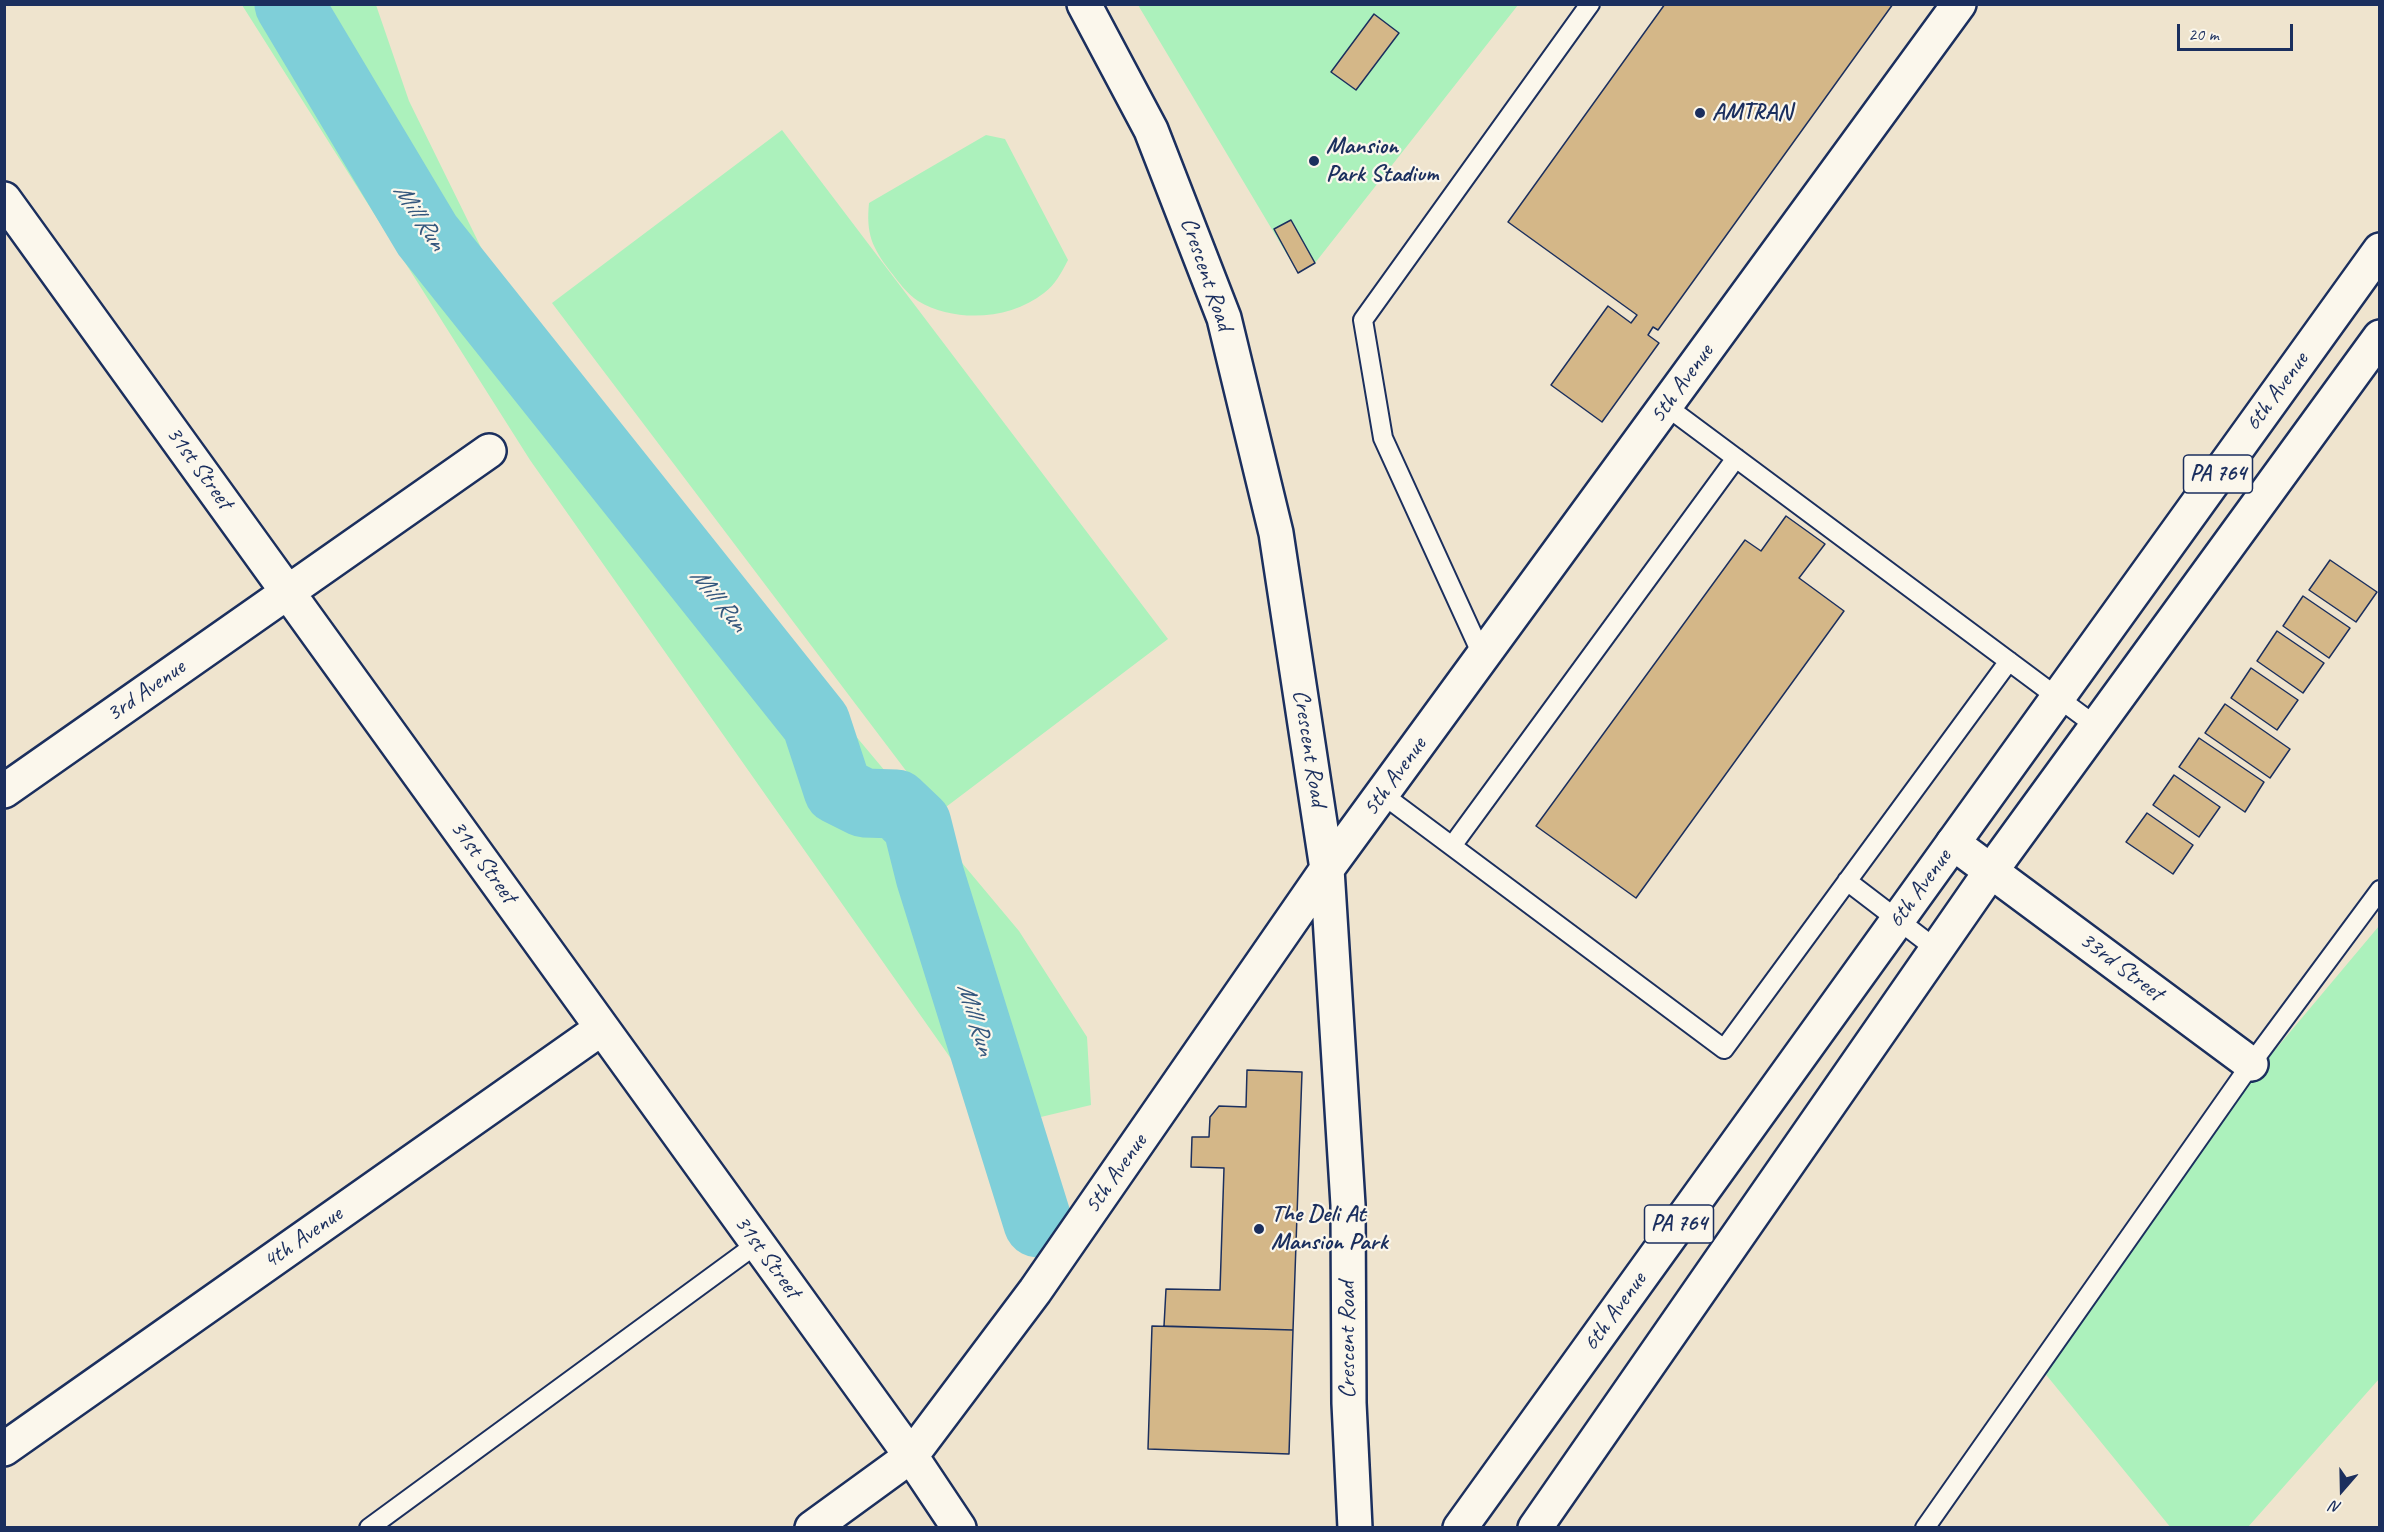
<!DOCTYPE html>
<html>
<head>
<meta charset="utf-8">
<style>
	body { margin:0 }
	#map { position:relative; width:2384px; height:1532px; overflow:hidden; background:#efe4ce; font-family:Caveat,sans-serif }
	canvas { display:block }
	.frame { position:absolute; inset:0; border:6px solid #1b2f5e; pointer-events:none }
	.north { position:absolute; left:2312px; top:1460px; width:60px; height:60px; -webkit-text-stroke:4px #fbf7ec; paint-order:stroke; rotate:200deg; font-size:16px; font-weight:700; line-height:24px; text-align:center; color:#1b2f5e }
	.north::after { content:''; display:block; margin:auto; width:21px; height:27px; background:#1b2f5e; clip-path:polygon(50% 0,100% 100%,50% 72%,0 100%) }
	.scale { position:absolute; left:2177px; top:24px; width:116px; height:27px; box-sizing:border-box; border:3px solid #1b2f5e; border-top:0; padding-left:8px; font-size:18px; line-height:21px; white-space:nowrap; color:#1b2f5e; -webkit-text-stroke:4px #fbf7ec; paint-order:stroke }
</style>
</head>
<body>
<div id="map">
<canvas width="2384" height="1532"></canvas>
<div class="frame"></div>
<div class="north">N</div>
<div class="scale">20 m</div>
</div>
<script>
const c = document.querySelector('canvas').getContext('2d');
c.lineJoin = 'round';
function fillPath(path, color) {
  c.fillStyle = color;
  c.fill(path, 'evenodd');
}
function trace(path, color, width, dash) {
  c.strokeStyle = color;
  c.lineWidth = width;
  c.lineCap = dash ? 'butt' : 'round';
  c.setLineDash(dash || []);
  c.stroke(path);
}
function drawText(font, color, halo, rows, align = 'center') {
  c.font = font + ' Caveat,sans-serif';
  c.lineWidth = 4.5;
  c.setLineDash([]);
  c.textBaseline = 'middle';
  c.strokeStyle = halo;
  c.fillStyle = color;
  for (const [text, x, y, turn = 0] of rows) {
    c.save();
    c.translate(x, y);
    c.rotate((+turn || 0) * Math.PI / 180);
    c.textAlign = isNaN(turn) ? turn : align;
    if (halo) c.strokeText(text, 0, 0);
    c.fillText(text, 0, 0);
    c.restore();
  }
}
fillPath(new Path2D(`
	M242,5H376L409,101L499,284L777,642L1019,931L1087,1037L1091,1105L999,1127L530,460Z
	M1138,5H1518L1315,263L1298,273Z
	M782,130L1168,639L938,813L552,303Z
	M986,135L1005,139L1068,260C1062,272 1055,285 1044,293C1010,320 955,323 918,301C907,294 898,281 890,271C872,247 866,234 869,203Z
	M2379,926V1379L2248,1527L2171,1528L2043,1371L2254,1075Z`), '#acf1bc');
trace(new Path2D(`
	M289,4L427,235L816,723L838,790L864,803L896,804L917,824L930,876L1038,1223`), '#7fcfd9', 69);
const building = new Path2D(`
	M1665,4H1893L1658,330L1653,327L1648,335L1659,343L1602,422L1551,385L1608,306L1631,323L1637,315L1508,222Z
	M1374,14L1399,33L1356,90L1331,72Z
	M1291,220L1315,263L1298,273L1274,229Z
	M1786,516L1825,544L1799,578L1844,611L1636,898L1536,826L1745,540L1761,551Z
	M2330,560L2377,592L2356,622L2309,590Z
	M2303,596L2350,628L2329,658L2283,626Z
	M2277,631L2324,663L2303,693L2257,661Z
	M2251,668L2298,700L2277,730L2231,698Z
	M2225,704L2290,749L2270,778L2205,733Z
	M2199,738L2264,782L2245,812L2179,767Z
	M2174,775L2220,807L2199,837L2153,805Z
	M2147,813L2193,845L2173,874L2126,842Z
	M1247,1070L1302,1072L1293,1330L1164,1326L1166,1289L1220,1290L1224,1168L1191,1167L1192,1137H1209L1210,1117L1219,1106L1246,1107Z
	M1152,1326L1293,1330L1289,1454L1148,1449Z`);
fillPath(building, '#d4b788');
trace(building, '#1b2f5e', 1.5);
const service = new Path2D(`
	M1666,406L2096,726
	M1483,657L1383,438L1363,320L1590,4
	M1382,794L1724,1049L2009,661
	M1452,846L1736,458
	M1847,881L1936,949
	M369,1528L758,1243
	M1925,1528L2251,1064L2380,890`);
const minor = new Path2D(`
	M1084,4L1151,130L1224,318L1276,533L1327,869L1348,1205L1349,1403L1355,1528
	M4,199L911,1456L959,1528
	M4,791L489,451
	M1953,843L2251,1064
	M4,1449L602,1028
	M812,1528L911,1456L1035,1291L1327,869L1959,4`);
const primary = new Path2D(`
	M1460,1528L2380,250
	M1535,1528L1991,871L2380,337`);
trace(service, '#1b2f5e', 22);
trace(minor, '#1b2f5e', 38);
trace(primary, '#1b2f5e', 38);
trace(service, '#fbf7ec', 18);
trace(minor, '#fbf7ec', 33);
trace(primary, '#fbf7ec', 33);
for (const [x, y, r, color] of [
	[1700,113,6,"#1b2f5e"],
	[1314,161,6,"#1b2f5e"],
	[1259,1229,6,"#1b2f5e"]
]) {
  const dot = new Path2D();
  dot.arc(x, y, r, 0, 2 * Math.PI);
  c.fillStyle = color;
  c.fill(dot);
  trace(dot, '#fbf7ec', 2);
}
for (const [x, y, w] of [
	[2218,474,69],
	[1679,1224,69]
]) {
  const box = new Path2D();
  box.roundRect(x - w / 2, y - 19, w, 38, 4.5);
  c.fillStyle = '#fbf7ec';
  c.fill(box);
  trace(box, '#1b2f5e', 1.5);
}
drawText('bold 22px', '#1b2f5e', null, [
	["PA 764",2218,474],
	["PA 764",1679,1224]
]);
drawText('bold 24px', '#1b2f5e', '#fbf7ec', [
	["AMTRAN",1712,113],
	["Mansion",1326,147],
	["Park Stadium",1326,175],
	["The Deli At",1271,1215],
	["Mansion Park",1271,1243]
], 'left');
drawText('24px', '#1b2f5e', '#fbf7ec', [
	["Crescent Road",1206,274,71],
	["5th Avenue",1682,384,-54],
	["6th Avenue",2277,392,-54],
	["31st Street",199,468,54],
	["3rd Avenue",146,691,-35],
	["Crescent Road",1309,748,81],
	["5th Avenue",1395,777,-54],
	["31st Street",483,862,54],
	["6th Avenue",1920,889,-54],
	["33rd Street",2121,967,37],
	["5th Avenue",1116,1174,-55],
	["4th Avenue",303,1238,-35],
	["31st Street",767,1257,54],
	["6th Avenue",1615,1312,-54],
	["Crescent Road",1348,1340,-90]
]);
drawText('italic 26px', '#34577d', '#fbf7ec', [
	["Mill Run",419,217,57],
	["Mill Run",718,600,51],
	["Mill Run",975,1019,73]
]);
</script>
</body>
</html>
